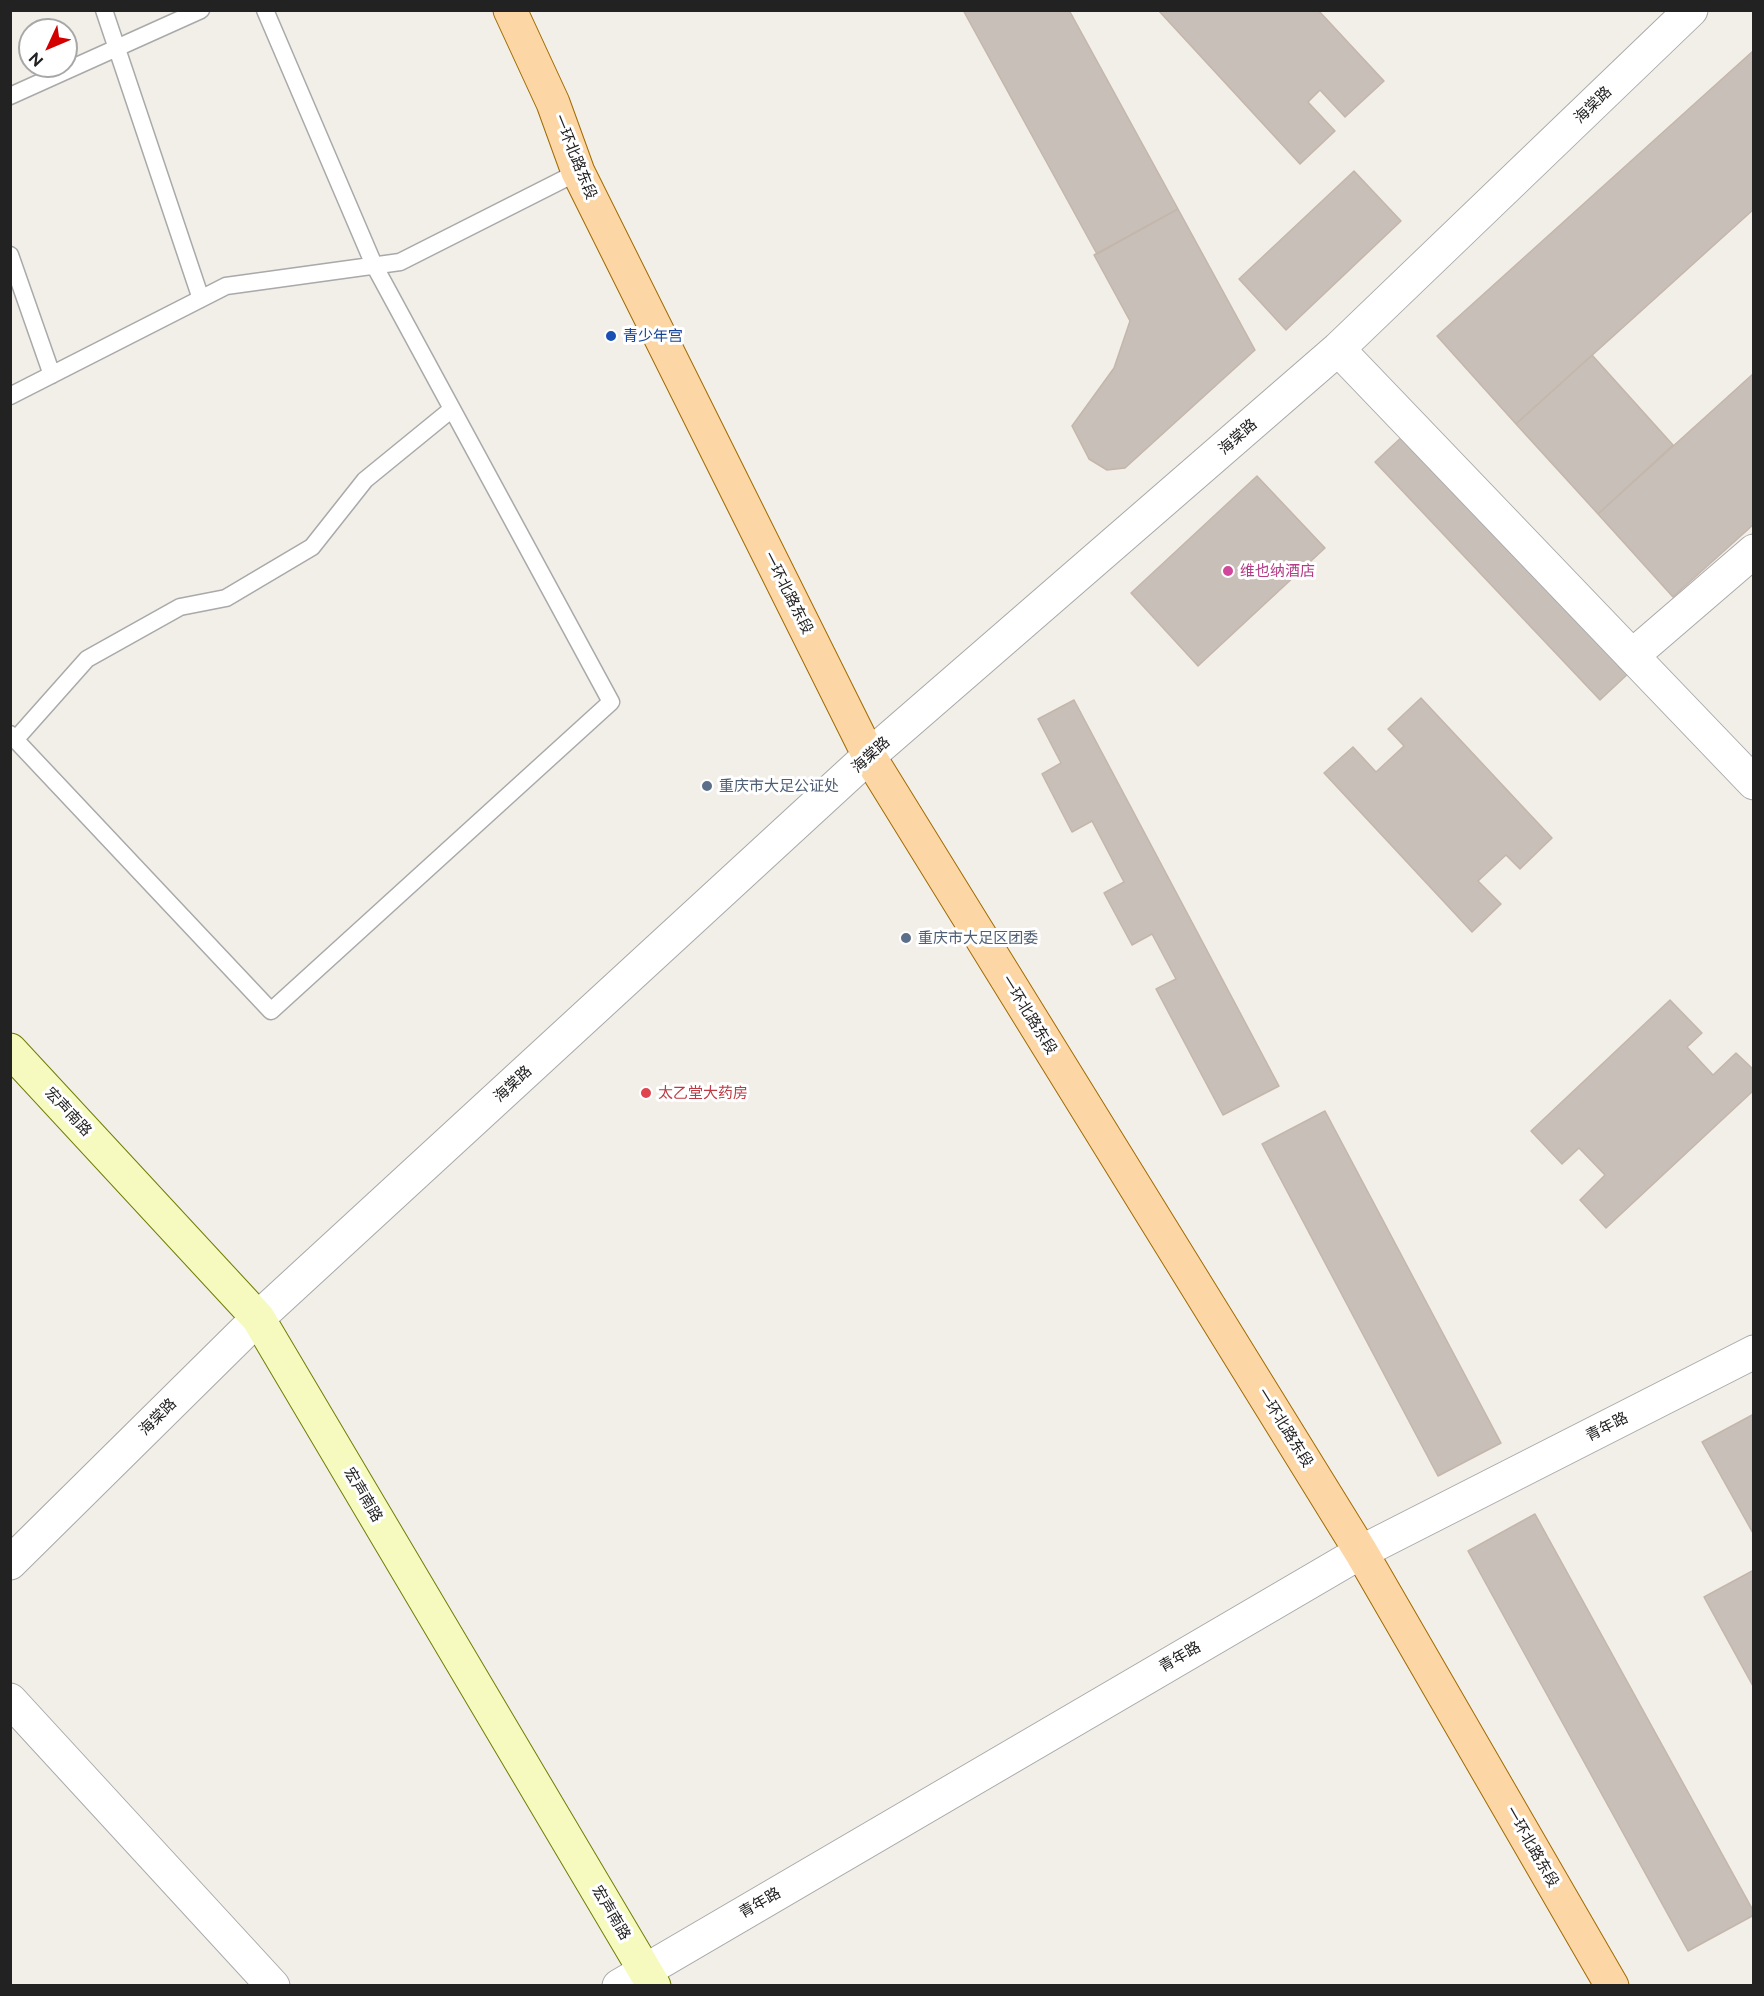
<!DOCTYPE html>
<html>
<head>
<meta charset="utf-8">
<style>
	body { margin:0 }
	#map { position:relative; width:1764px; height:1996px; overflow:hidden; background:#f2efe9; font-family:Raleway,sans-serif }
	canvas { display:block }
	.frame { position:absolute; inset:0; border:12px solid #222; pointer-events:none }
	.north { position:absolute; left:18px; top:18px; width:60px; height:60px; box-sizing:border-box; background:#fff; border:2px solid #a7a7a7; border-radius:50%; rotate:226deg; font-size:16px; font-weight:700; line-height:24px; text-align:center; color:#222 }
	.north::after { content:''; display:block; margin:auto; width:21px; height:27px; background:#d40000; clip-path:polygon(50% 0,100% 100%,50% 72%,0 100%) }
</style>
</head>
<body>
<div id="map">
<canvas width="1764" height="1996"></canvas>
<div class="frame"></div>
<div class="north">N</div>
</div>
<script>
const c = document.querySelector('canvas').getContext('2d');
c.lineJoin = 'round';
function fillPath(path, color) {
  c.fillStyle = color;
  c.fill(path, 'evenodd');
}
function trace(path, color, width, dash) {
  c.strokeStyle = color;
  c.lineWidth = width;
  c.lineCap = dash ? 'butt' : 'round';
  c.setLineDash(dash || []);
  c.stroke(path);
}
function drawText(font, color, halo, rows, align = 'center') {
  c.font = font + ' Raleway,"Noto Sans SC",sans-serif';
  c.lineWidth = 6;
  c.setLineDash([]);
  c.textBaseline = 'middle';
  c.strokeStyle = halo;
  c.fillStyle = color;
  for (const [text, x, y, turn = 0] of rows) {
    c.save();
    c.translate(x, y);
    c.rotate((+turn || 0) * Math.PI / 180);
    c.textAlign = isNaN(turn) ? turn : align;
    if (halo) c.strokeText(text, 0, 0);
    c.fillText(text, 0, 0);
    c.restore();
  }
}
const building = new Path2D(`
	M963,10H1069L1178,209L1097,254Z
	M1158,10H1318L1384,81L1345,117L1320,90L1308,102L1335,131L1300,164Z
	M1753,51L1754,209L1516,424L1437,336Z
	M1354,171L1401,221L1286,330L1239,279Z
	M1178,209L1255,350L1125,468L1107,470L1089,459L1072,426L1114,368L1130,321L1094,255Z
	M1592,355L1673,445L1598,514L1516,424Z
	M1754,373V524L1673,597L1598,514Z
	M1406,433L1631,671L1600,700L1375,462Z
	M1257,476L1325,548L1198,666L1131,593Z
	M1421,698L1552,838L1520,869L1506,855L1478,881L1501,904L1472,932L1324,773L1353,747L1376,772L1404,746L1388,729Z
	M1074,700L1279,1086L1223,1115L1156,989L1176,979L1152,934L1132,945L1104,893L1124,882L1092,821L1072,832L1042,774L1061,763L1038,719Z
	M1670,1000L1702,1033L1687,1047L1713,1075L1736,1053L1754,1070V1090L1606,1228L1580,1200L1605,1175L1579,1148L1562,1164L1531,1131Z
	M1325,1111L1501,1443L1438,1476L1262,1144Z
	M1754,1414V1535L1702,1442Z
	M1535,1514L1754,1912V1915L1688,1951L1468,1551Z
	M1754,1570V1688L1704,1597Z`);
fillPath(building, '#c7bfb8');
trace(building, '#c4b6ab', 1.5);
const lane = new Path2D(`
	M104,10L201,299
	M10,96L201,10
	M10,255L52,375
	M10,396L226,286L400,262L578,172
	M10,734L271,1011L611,702L374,265L265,10
	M15,740L87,659L180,607L226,598L312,547L365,480L452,409`);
const street = new Path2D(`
	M1338,349L1754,783
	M1632,656L1754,551
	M10,1563L258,1318L869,756L1338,349L1691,10
	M10,1700L273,1986
	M619,1986L1361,1552L1754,1352`);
const secondary = new Path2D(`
	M10,1050L258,1318L654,1986`);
const primary = new Path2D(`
	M510,10L553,103L578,172L869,756L1361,1552L1612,1986`);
trace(lane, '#a9a9a9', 19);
trace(street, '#a9a9a9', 35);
trace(secondary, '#707d05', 35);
trace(primary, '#a06b00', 35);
trace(lane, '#fff', 16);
trace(street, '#fff', 33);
trace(secondary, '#f7fabf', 33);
trace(primary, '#fcd6a4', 33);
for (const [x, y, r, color] of [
	[611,336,6,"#1a4fb4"],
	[1228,571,6,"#d1479c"],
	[707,786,6,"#5c6f8a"],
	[906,938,6,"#5c6f8a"],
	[646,1093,6,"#e0444e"]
]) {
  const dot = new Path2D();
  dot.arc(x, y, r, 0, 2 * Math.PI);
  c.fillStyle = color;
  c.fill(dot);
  trace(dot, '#fff', 2);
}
drawText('15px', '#222', '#fff', [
	["海棠路",1593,105,-44],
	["一环北路东段",575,157,68],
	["海棠路",1238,437,-41],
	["一环北路东段",788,593,63],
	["海棠路",871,755,-42],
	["一环北路东段",1029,1015,58],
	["海棠路",513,1084,-43],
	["宏声南路",68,1112,47],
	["海棠路",158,1417,-45],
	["青年路",1607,1427,-27],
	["一环北路东段",1285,1428,58],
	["宏声南路",363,1495,59],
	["青年路",1180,1657,-30],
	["一环北路东段",1532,1847,60],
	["青年路",760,1903,-30],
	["宏声南路",611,1913,59]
]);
drawText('15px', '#164399', '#fff', [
	["青少年宫",623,336]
], 'left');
drawText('15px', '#b23c85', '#fff', [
	["维也纳酒店",1240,571]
], 'left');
drawText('15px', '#4e5e75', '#fff', [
	["重庆市大足公证处",719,786],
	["重庆市大足区团委",918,938]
], 'left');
drawText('15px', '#be3a42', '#fff', [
	["太乙堂大药房",658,1093]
], 'left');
</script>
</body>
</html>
